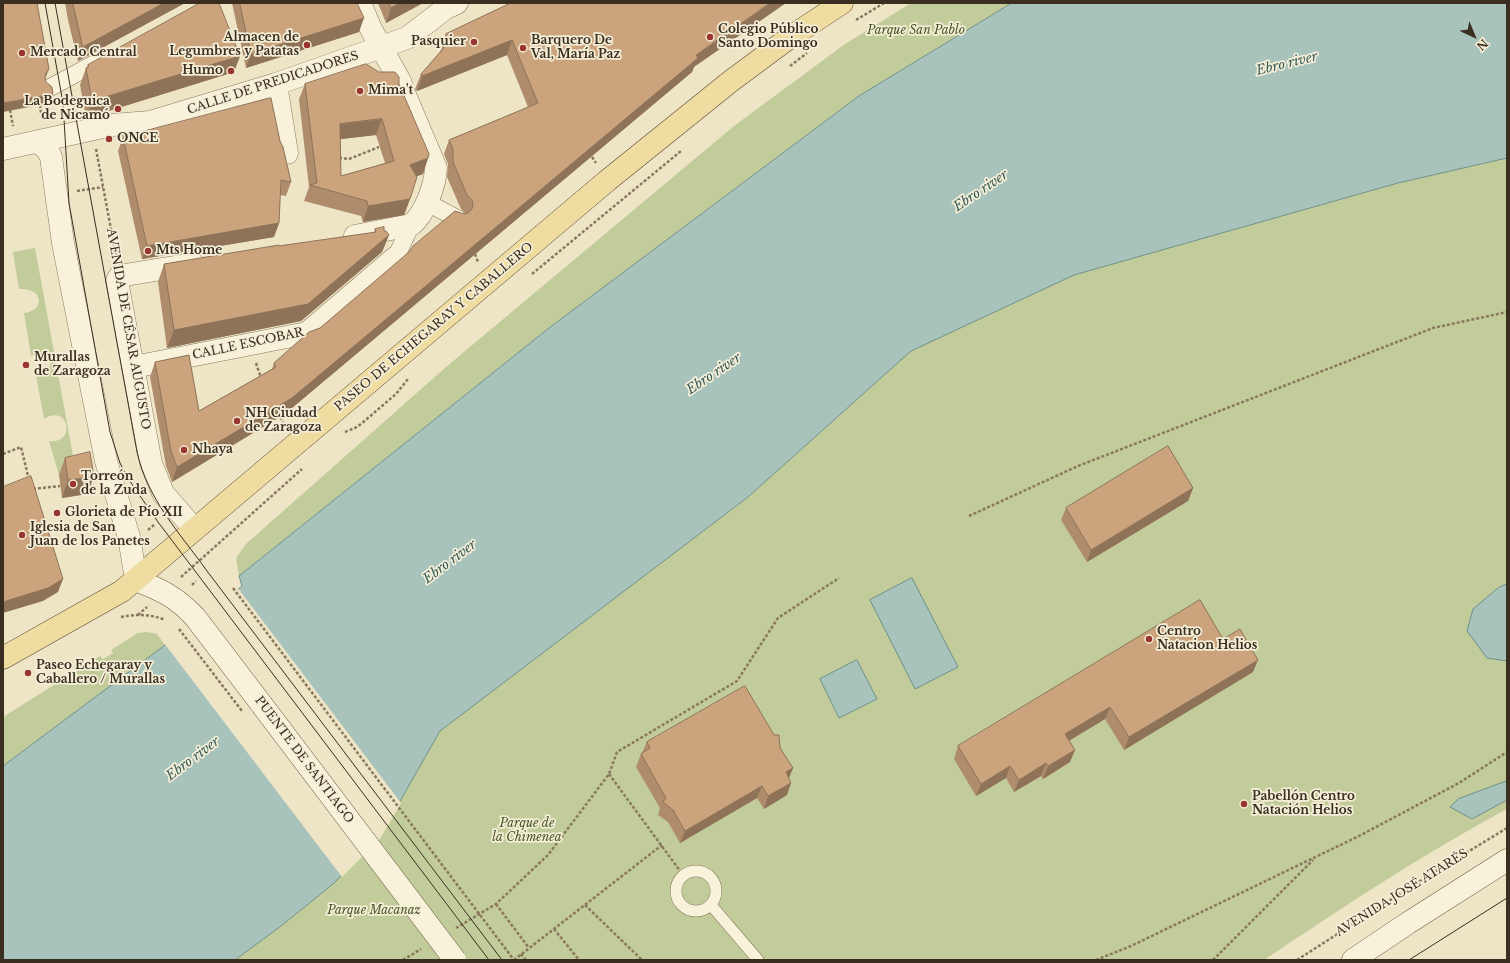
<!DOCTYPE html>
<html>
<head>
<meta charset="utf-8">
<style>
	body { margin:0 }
	#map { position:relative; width:1510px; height:963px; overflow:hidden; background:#eee5c7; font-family:"Libre Baskerville",serif }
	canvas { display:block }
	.frame { position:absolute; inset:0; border:4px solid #3a2e20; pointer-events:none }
	.north { position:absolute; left:1454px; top:16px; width:40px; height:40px; -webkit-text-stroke:3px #f5eed7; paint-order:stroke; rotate:136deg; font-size:11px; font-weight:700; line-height:16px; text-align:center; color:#3a2e20 }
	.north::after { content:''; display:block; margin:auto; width:14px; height:18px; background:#3a2e20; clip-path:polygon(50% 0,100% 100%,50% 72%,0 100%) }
</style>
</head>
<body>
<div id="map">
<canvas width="1510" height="963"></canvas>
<div class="frame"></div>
<div class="north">N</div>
</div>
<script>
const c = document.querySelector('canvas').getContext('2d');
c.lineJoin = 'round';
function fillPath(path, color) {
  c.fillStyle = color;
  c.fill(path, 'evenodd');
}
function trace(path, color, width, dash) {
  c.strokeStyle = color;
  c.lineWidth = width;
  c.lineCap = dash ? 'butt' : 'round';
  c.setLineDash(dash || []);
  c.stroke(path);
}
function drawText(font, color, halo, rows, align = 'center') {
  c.font = font + ' "Libre Baskerville",serif';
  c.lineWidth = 3.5;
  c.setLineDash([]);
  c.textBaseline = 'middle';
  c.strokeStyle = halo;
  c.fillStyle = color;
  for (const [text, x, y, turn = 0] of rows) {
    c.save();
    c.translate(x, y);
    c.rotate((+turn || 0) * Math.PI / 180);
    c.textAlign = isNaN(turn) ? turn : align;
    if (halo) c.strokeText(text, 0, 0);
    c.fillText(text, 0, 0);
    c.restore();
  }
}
fillPath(new Path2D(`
	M911,3H1012L859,96L549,328L239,576L236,558L246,544L446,367L734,126L845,44Z
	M1507,158V809C1423,854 1343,907 1264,960H235L281,926L333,884L379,838L439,731L748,497L910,351L1074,275L1398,183Z
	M35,248L76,472L59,475L49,441C76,445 70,403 44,419L36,375H42L47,372L51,364C48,354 40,351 31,356L24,313C46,310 43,287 19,289L13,252Z
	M147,632L157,634L165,645L3,766V717L100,656L103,659L113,653L111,650L138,633Z`), '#c2cc9b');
const water = new Path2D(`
	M1012,3H1507V158L1398,183L1074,275L911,351L748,497L440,731L379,838L333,884L281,926L235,960H3V766L165,645L242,586L239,576L549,328L859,96Z
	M912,578L958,667L915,689L870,600Z
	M1507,584V661L1487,658L1467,631L1473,609L1498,588Z
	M857,660L877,699L839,718L820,679Z
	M1507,781V800L1472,819L1450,807L1458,799Z`);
fillPath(water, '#a8c2bc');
trace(water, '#6f908a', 1);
fillPath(new Path2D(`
	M237,587L401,803L380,839L342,877L164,643Z`), '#eee5c7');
const service = new Path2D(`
	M676 891a20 20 0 1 1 40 0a20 20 0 1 1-40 0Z
	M711,905L758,960`);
const pedestrian = new Path2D(`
	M51,87L107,57
	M426,202L458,219
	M396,257L411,225`);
const minor = new Path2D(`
	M360,3L371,29L401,83
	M276,84L287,153
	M37,142L47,149L51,157L63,243L106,461L129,537L136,580
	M3,149L112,125L150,122L276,84L407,38L446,8L457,3
	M355,236L411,225C425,214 435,186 436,168L405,95
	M193,264L125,275L119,277L117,281L151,463L163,493L194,529
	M134,367L307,333L396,257`);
const secondary = new Path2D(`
	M136,580C161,590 175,596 195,617L262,705
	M1353,960L1408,923L1507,860`);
const primary = new Path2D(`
	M3,658L122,591L608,180L731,81L789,38L842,3`);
trace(service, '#89785d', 12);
trace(pedestrian, '#89785d', 18);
trace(minor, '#89785d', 23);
trace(secondary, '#6b5940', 23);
trace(primary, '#574531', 23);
trace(new Path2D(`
	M856,20L884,3
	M790,66L807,53
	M40,105L42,120
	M10,110L13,126
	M96,149L116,256
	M592,157L596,163
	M339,158L349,159L379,147
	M77,191L103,187
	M475,254L478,262
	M532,274L681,151
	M256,363L261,378
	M280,417L283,422
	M345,432L355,428L361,424L396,394L408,379
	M3,454L21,447L29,480
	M33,489L60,486
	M969,516L1078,466L1433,328L1507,312
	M148,530L154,525
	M181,577L302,469
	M192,585L196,581
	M138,615L147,607
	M121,617C135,614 152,614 165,620
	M609,774L683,875
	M496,904L529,948
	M585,905L642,960
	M456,928L496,904L548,855L609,774L617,752L737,681L778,618L839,578
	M554,929L579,960
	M521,954L526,960
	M403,960L421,949
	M514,960L662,845
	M1096,960L1131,946L1359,836L1459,783L1507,752
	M1213,960L1313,860
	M1297,960L1420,881L1507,828`), '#89785d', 2.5, [3, 2]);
trace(service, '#f8f2db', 11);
trace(pedestrian, '#f8f2db', 17);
trace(minor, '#f8f2db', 22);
trace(secondary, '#f8f2db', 22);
trace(primary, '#efdca1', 22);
trace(new Path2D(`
	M45,3L63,103L69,203L110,432L120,463L127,477L158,522L489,960
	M55,3L137,452C148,500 179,532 207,571L502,960
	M1409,960L1507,898`), '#3a2e20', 1);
const secondaryBridge = new Path2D(`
	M262,705L455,960`);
trace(secondaryBridge, '#6b5940', 23, []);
trace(new Path2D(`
	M233,588L514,960
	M179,629L242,711`), '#89785d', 2.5, [3, 2]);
trace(secondaryBridge, '#f8f2db', 22);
fillPath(new Path2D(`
	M65,3H185L78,61L68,20Z
	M232,3H357L359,32L246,68Z
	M378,3H423L386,23Z
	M511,3L694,67L692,72L286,413L172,482L166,466L150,377L155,362L199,411L272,369L274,363L320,328L464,214H466L461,209L447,177L448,164L444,154L449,140L528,107L507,55L417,91L415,89L421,74L440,52L446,34Z
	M240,56L234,72L86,118L80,85L86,68L87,67L88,65Z
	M305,84H399L428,158L423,174L416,176L410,199L404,215L363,222L361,216L304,201L309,187L299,99ZM376,135L385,163L341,176L340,139Z
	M123,137L280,141L291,182L286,196L280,195L279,223L274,237L142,259L118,151Z
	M375,229L384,231L389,235L382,252L301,321L167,348L158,282L164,264L279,246L374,233Z
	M65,458L87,494L62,498L59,475Z
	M1193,488L1188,501L1087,562L1061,520L1066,508Z
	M1223,639L1253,672L1124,750L1105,719L1069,741L1070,762L1043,779L1041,776L1014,792L1006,778L976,796L954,759L958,746Z
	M647,742L780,748L793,768L789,778L787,795L764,809L757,798L680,843L668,822L658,815L660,808L636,767L641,754L642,753Z`), '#af8d6c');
fillPath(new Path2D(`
	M164,3H185L78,61L83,47Z
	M400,3H423L386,23L391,8Z
	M770,3H786L694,67L692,72L286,413L172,482L177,467L696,55Z
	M364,18L359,32L246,68L251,54Z
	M512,40L507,55L417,91L422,76Z
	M240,56L234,72L86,118L92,101Z
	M49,69L45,79L42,82L46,73Z
	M53,94L50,103L3,112V103Z
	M382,119L376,135L334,140L340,124Z
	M428,158L423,174L405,181L410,165Z
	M410,199L404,215L363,222L368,206Z
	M279,223L274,237L142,259L147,246Z
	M389,235L382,252L301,321L167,348L174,330Z
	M94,477L87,494L62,498L68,480Z
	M1193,488L1188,501L1087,562L1091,550Z
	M63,579L58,592L43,601L3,613V602Z
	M1258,660L1253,672L1124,750L1129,737Z
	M1110,707L1105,719L1060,746L1065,734Z
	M1075,750L1070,762L1043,779L1048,766Z
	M1046,763L1041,776L1014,792L1019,780Z
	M1010,766L1006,778L976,796L981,784Z
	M793,768L788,780L786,772Z
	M791,783L787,795L764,809L768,796Z
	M762,786L757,798L680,843L685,831Z`), '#8e7358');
const building = new Path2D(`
	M3,3H37L49,69L46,73L45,78L46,82L52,87L53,94L3,103Z
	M73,3H164L83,47Z
	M200,3H219L240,56L92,101L86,68L89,66L88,65Z
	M240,3H357L364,18L251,54Z
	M389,3H400L391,8Z
	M511,3H770L696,55L698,58L292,398L177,467L171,451L155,362L189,355L199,411L276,367L274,363L309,332L320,328L409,252L413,246L455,211L464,214L468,213L472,209L473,205L472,200L467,195L453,162V149L449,140L538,103L512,40L422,76L421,74L443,49L446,34Z
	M366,64L379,72H395L399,77V84L429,154L428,158L410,165L417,177L410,199L368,206L367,201L310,185L317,183L305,84ZM382,119L394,161L341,176L340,124Z
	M271,98L280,141L283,147L291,182L281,180L279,223L147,246L123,137Z
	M384,227V231H386L389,235L308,304L174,330L164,264L279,245V246L376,232L375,229Z
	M1168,446L1193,488L1091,550L1066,508Z
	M90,452L94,477L68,480L65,458Z
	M31,476L63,579L48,588L3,602V487Z
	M1200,600L1223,639L1240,629L1258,660L1129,737L1110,707L1065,734L1075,750L1048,766L1046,763L1019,780L1010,766L981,784L958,746Z
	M745,686L774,735H779L780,748L793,768L786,772L791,783L768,796L762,786L685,831L673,810L663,802L666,798L641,754L650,748L647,742Z`);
fillPath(building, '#cba47e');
trace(building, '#8e7358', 1);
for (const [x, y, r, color] of [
	[710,37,4,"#97352e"],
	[474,42,4,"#97352e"],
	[307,45,4,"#97352e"],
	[523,48,4,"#97352e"],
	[22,53,4,"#97352e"],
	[231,71,4,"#97352e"],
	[360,91,4,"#97352e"],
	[118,109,4,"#97352e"],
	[109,139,4,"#97352e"],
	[148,251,4,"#97352e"],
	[26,365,4,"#97352e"],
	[237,421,4,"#97352e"],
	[184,450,4,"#97352e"],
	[73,484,4,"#97352e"],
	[57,513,4,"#97352e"],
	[22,535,4,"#97352e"],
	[1149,639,4,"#97352e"],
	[28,673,4,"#97352e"],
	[1244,804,4,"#97352e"]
]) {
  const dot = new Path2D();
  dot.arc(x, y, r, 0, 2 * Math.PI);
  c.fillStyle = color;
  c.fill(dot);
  trace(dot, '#f5eed7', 1.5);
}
drawText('bold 12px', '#3a2e20', '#f5eed7', [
	["Colegio Público",718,30],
	["Santo Domingo",718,44],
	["Almacen de",299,38,"right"],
	["Legumbres y Patatas",299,52,"right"],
	["Barquero De",531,41],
	["Val, María Paz",531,55],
	["Pasquier",466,42,"right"],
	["Mercado Central",30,53],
	["Humo",223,71,"right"],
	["Mima't",368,91],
	["La Bodeguica",110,102,"right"],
	["de Nicamó",110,116,"right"],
	["ONCE",117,139],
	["Mts Home",156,251],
	["Murallas",34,358],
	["de Zaragoza",34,372],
	["NH Ciudad",245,414],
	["de Zaragoza",245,428],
	["Nhaya",192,450],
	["Torreón",81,477],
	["de la Zuda",81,491],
	["Glorieta de Pío XII",65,513],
	["Iglesia de San",30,528],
	["Juan de los Panetes",30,542],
	["Centro",1157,632],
	["Natacion Helios",1157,646],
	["Paseo Echegaray y",36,666],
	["Caballero / Murallas",36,680],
	["Pabellón Centro",1252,797],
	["Natación Helios",1252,811]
], 'left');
drawText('italic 12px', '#475627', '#f5eed7', [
	["Parque San Pablo",916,31],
	["Parque de",527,824],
	["la Chimenea",527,838],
	["Parque Macanaz",374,911]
]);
drawText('12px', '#3a2e20', '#f5eed7', [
	["CALLE DE PREDICADORES",273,83,-18],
	["PASEO DE ECHEGARAY Y CABALLERO",434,327,-40],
	["AVENIDA DE CÉSAR AUGUSTO",128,329,80],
	["CALLE ESCOBAR",248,344,-12],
	["PUENTE DE SANTIAGO",304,760,53],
	["AVENIDA JOSÉ ATARÉS",1402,893,-32]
]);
drawText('italic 13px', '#305959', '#f5eed7', [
	["Ebro river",1287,64,-14],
	["Ebro river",981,191,-34],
	["Ebro river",714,374,-34],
	["Ebro river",450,562,-37],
	["Ebro river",193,759,-37]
]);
</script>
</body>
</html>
